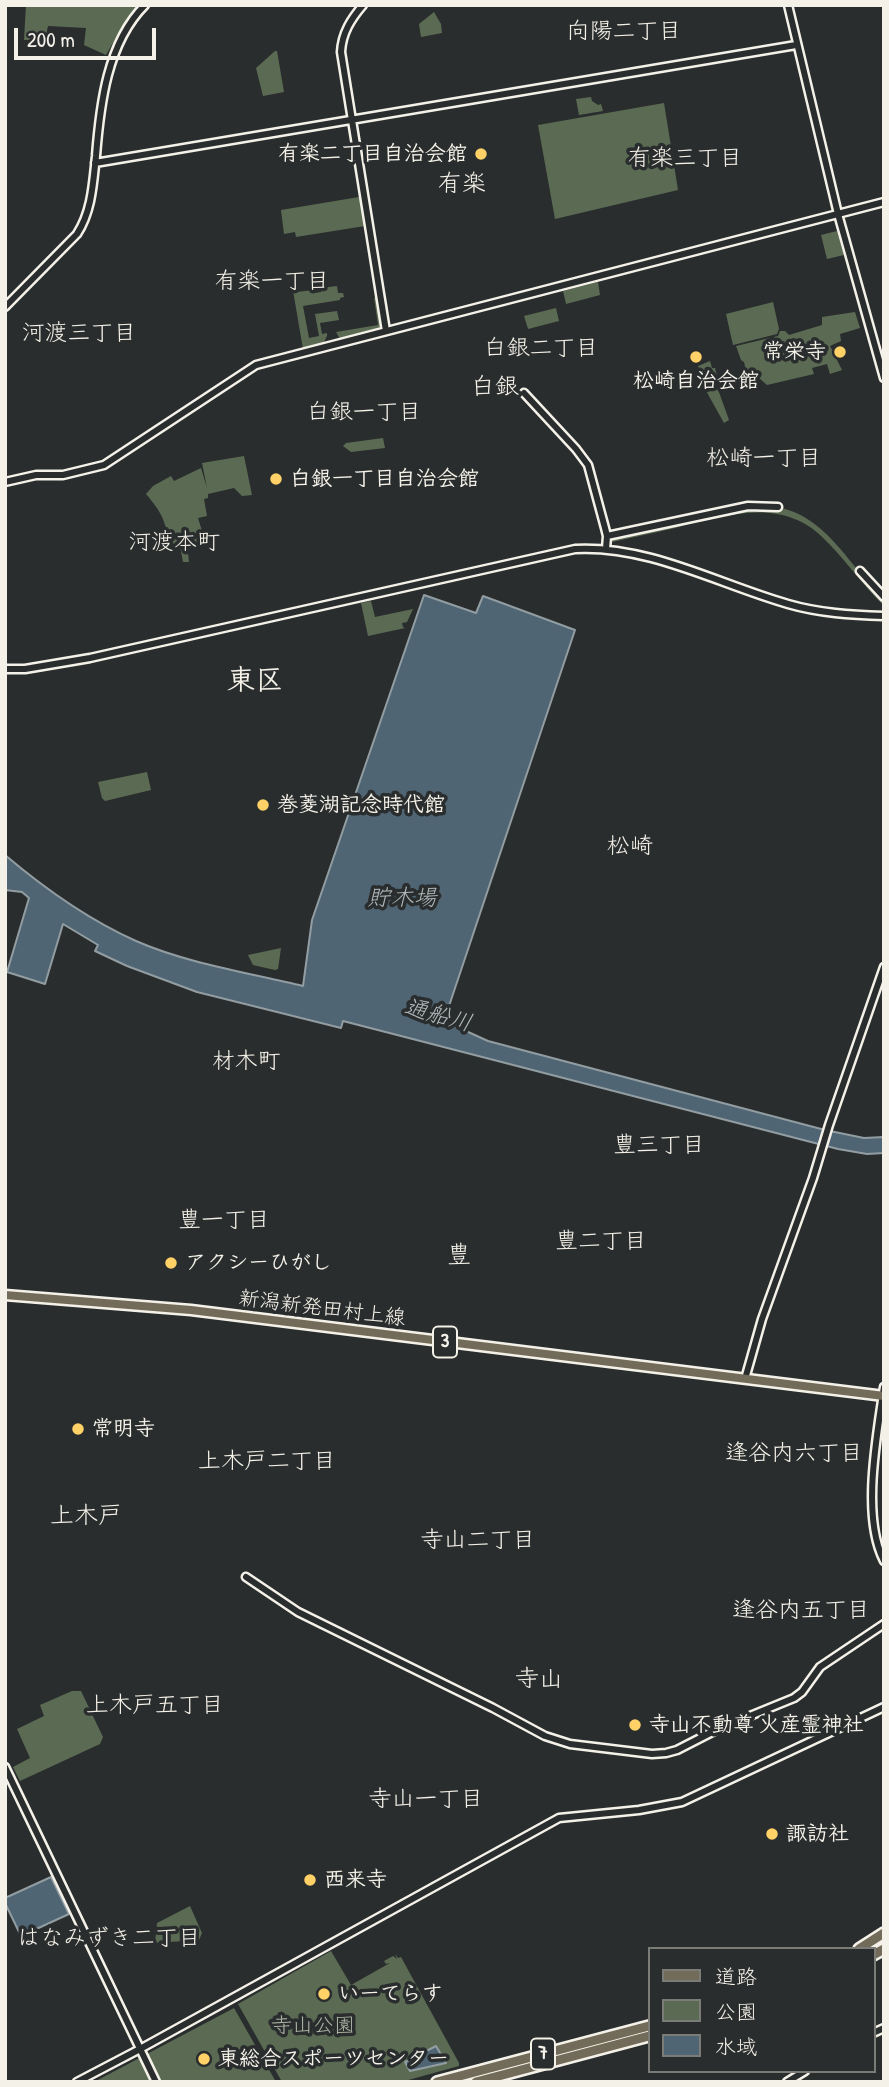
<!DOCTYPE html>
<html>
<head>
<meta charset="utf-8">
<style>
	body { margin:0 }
	#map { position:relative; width:889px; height:2087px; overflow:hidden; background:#2a2d2e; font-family:"Patrick Hand","Klee One",sans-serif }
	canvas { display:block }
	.frame { position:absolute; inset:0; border:7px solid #f4f1e8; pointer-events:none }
	.legend { position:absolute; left:648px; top:1947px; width:228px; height:126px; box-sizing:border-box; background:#2a2d2e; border:2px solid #7b7b78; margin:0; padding:9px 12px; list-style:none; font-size:21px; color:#f4f1e8 }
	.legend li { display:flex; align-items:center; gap:14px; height:35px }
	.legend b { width:35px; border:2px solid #7b7b78 }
	.scale { position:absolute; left:14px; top:28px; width:142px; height:32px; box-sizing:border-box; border:4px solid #f4f1e8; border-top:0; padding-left:9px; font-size:21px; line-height:24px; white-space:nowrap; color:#f4f1e8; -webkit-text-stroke:5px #2a2d2e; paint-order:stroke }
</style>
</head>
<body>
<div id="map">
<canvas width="889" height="2087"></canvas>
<div class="frame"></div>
<ul class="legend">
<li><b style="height:9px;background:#726b5a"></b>道路</li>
<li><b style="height:19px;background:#5b6b53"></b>公園</li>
<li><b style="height:19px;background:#506574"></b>水域</li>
</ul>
<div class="scale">200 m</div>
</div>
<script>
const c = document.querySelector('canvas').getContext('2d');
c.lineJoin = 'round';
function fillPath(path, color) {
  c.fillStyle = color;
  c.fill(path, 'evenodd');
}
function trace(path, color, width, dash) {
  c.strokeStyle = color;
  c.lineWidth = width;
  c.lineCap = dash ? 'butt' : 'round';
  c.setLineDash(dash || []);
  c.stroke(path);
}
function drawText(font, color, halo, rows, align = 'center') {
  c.font = font + ' "Patrick Hand","Klee One",sans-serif';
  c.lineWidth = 7;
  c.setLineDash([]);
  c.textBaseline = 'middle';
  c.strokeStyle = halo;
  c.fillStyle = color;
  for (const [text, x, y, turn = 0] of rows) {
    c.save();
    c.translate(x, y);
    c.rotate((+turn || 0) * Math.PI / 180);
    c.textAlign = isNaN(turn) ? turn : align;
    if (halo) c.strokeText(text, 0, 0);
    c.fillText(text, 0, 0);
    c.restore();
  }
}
fillPath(new Path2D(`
	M26,5H140L125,22L106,55L84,45L86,28L48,26L45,40H24Z
	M434,12L441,24L442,33L421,37L419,24Z
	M275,51H277L284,92L263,96L256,68Z
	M591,97L592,101L598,105L601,104L603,111L579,115L576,99Z
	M664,103L678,190L555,219L538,125Z
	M359,197L361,198L365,226L296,237L295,232L284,234L281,210Z
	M837,231L844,255L827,259L821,235Z
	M291,279H294L297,292L313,290L314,293L321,292V288L337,286L338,293H343L344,297L340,298V300L303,306L309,338L319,336L315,314L337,311L339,320L320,323L322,334L327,333V336L323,344L303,349Z
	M598,282L600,295L566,304L563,291Z
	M377,297L382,326L379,329L340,339L336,332L378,325L374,298Z
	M773,302L779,329L777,334L733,345L726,314Z
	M556,308L559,321L528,329L524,316Z
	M855,312L860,328L840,334L841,341L830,346L842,370L830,374L827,364L812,368L814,374L767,385L758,377L748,379L744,362L741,360L736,346L778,336L780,331H785L789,335L822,325V317Z
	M710,361L712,368H715L718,380L715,381L729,420L724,423L705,389V384L698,366Z
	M383,438L385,448L351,452L343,446L346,443Z
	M244,456L252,495L242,496L234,488L208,494V498L204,499L207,516L198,518L203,534L209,540L187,545L189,562H183L180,546H174L173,542H168C166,519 160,511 146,494L153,486L171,476L174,481L201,468L207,488L202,463Z
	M743,507C754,507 766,506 776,507C827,515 850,568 884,599V606C861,583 843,556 819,534C780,498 721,515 675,528C655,533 633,537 612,542V540L613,537Z
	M371,601L375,617L413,609L407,622L402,623L403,627L405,628L368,636L361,603Z
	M147,772L151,790L105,801L102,798L98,782Z
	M281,948L278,969L275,970L253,965L248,955Z
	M72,1691H81L103,1737L100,1744L20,1781L13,1767L30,1758L17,1729L44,1716L40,1705Z
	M190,1906L202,1933L199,1940L155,1943L157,1923Z
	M331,1951L351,1985L390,1963L386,1964L384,1961L393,1956L397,1959L395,1954L398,1958L401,1957L459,2063V2066L401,2082H282L238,2004Z
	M234,2008L276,2082H94Z`), '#5b6b53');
const water = new Path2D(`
	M424,595L476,613L483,596L575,630L444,1021L488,1041L825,1130L864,1138L884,1137V1153L867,1154L838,1149L343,1021L341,1028L197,992L127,966L95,951L98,945L63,924L45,984L7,972L29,898L22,892L5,890V855C44,888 89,920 136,941C186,963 249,973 303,986L312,920Z
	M51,1877L69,1914L21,1936L5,1903V1898Z
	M436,2046L446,2063L410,2071L405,2062Z`);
fillPath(water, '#506574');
trace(water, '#929da2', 2);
const minor = new Path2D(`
	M363,5C351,19 342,33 341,52L386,331
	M788,5L838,214L884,378
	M95,163L796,45
	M5,307L77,234C92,211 93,183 96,156C100,105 107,43 145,5
	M524,393L576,449L588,465L605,528L607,536L606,549
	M5,482L36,475H63L104,465L256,365L884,202
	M607,536L748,506L778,507
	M860,571L884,597
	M5,669H25L90,658L575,549C649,545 718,584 788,604C819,613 851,615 884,616
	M745,1379L762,1319L813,1178L829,1125L884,967
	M884,1387C877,1436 861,1516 884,1561
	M246,1577L298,1612L493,1708L545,1736L570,1744L652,1754L666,1753L677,1750L718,1729L794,1698L802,1692L820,1667L884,1624
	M5,1767L156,2082
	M873,2033L884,2028
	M77,2082L140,2049L559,1818L639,1810L682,1802L884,1707
	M787,2082L805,2071`);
const major = new Path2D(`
	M5,1295L191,1310L884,1396`);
const highway = new Path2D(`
	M859,1949L884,1933
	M873,1955L884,1949
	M437,2082L649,2026
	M476,2082L649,2036`);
trace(minor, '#f4f1e8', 11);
trace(major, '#f4f1e8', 13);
trace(highway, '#f4f1e8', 14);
trace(minor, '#2a2d2e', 6);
trace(major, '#726b5a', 8);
trace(highway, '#726b5a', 9);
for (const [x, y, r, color] of [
	[481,154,7,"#ffd166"],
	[840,352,7,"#ffd166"],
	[696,357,7,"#ffd166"],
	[276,479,7,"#ffd166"],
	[263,805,7,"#ffd166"],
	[171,1263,7,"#ffd166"],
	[78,1429,7,"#ffd166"],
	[635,1725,7,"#ffd166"],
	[772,1834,7,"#ffd166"],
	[310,1880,7,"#ffd166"],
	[324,1994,7,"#ffd166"],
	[204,2059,7,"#ffd166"]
]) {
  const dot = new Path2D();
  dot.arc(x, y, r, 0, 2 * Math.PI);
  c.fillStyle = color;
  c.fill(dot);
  trace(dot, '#2a2d2e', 2.5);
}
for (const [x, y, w] of [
	[445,1342,24],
	[543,2054,24]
]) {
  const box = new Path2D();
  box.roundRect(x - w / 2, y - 15.5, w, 31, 5);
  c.fillStyle = '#2a2d2e';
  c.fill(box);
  trace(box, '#f4f1e8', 2);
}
drawText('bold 19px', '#f4f1e8', null, [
	["3",445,1342],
	["7",543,2054]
]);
drawText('bold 21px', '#f4f1e8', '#2a2d2e', [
	["有楽二丁目自治会館",467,154,"right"],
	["常栄寺",826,352,"right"],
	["松崎自治会館",696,381,"center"],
	["白銀一丁目自治会館",290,479],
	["巻菱湖記念時代館",277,805],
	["アクシーひがし",185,1263],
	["常明寺",92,1429],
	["寺山不動尊 火産霊神社",649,1725],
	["諏訪社",786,1834],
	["西来寺",324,1880],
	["いーてらす",338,1994],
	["東総合スポーツセンター",218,2059]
], 'left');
drawText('21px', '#f4f1e8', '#2a2d2e', [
	["新潟新発田村上線",322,1309,7]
]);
drawText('21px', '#afb5a5', '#2a2d2e', [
	["寺山公園",313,2026]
]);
drawText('23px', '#f4f1e8', '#2a2d2e', [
	["向陽二丁目",624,32],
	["有楽三丁目",685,159],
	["有楽一丁目",272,282],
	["河渡三丁目",79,334],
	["白銀二丁目",541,349],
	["白銀一丁目",364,413],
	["松崎一丁目",764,459],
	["河渡本町",174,543],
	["松崎",630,847],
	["材木町",246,1062],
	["豊三丁目",659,1146],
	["豊一丁目",224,1221],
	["豊二丁目",601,1242],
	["逢谷内六丁目",794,1454],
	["上木戸二丁目",267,1462],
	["寺山二丁目",478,1541],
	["逢谷内五丁目",801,1611],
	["上木戸五丁目",155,1706],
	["寺山一丁目",426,1800],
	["はなみずき二丁目",109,1939]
]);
drawText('italic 23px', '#b2b9ba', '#2a2d2e', [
	["貯木場",402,899],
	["通船川",438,1016,15]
]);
drawText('24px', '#f4f1e8', '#2a2d2e', [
	["有楽",462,185],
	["白銀",495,388],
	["豊",459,1256],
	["上木戸",86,1517],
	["寺山",539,1680]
]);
drawText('bold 28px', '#f4f1e8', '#2a2d2e', [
	["東区",255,682]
]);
</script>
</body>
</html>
